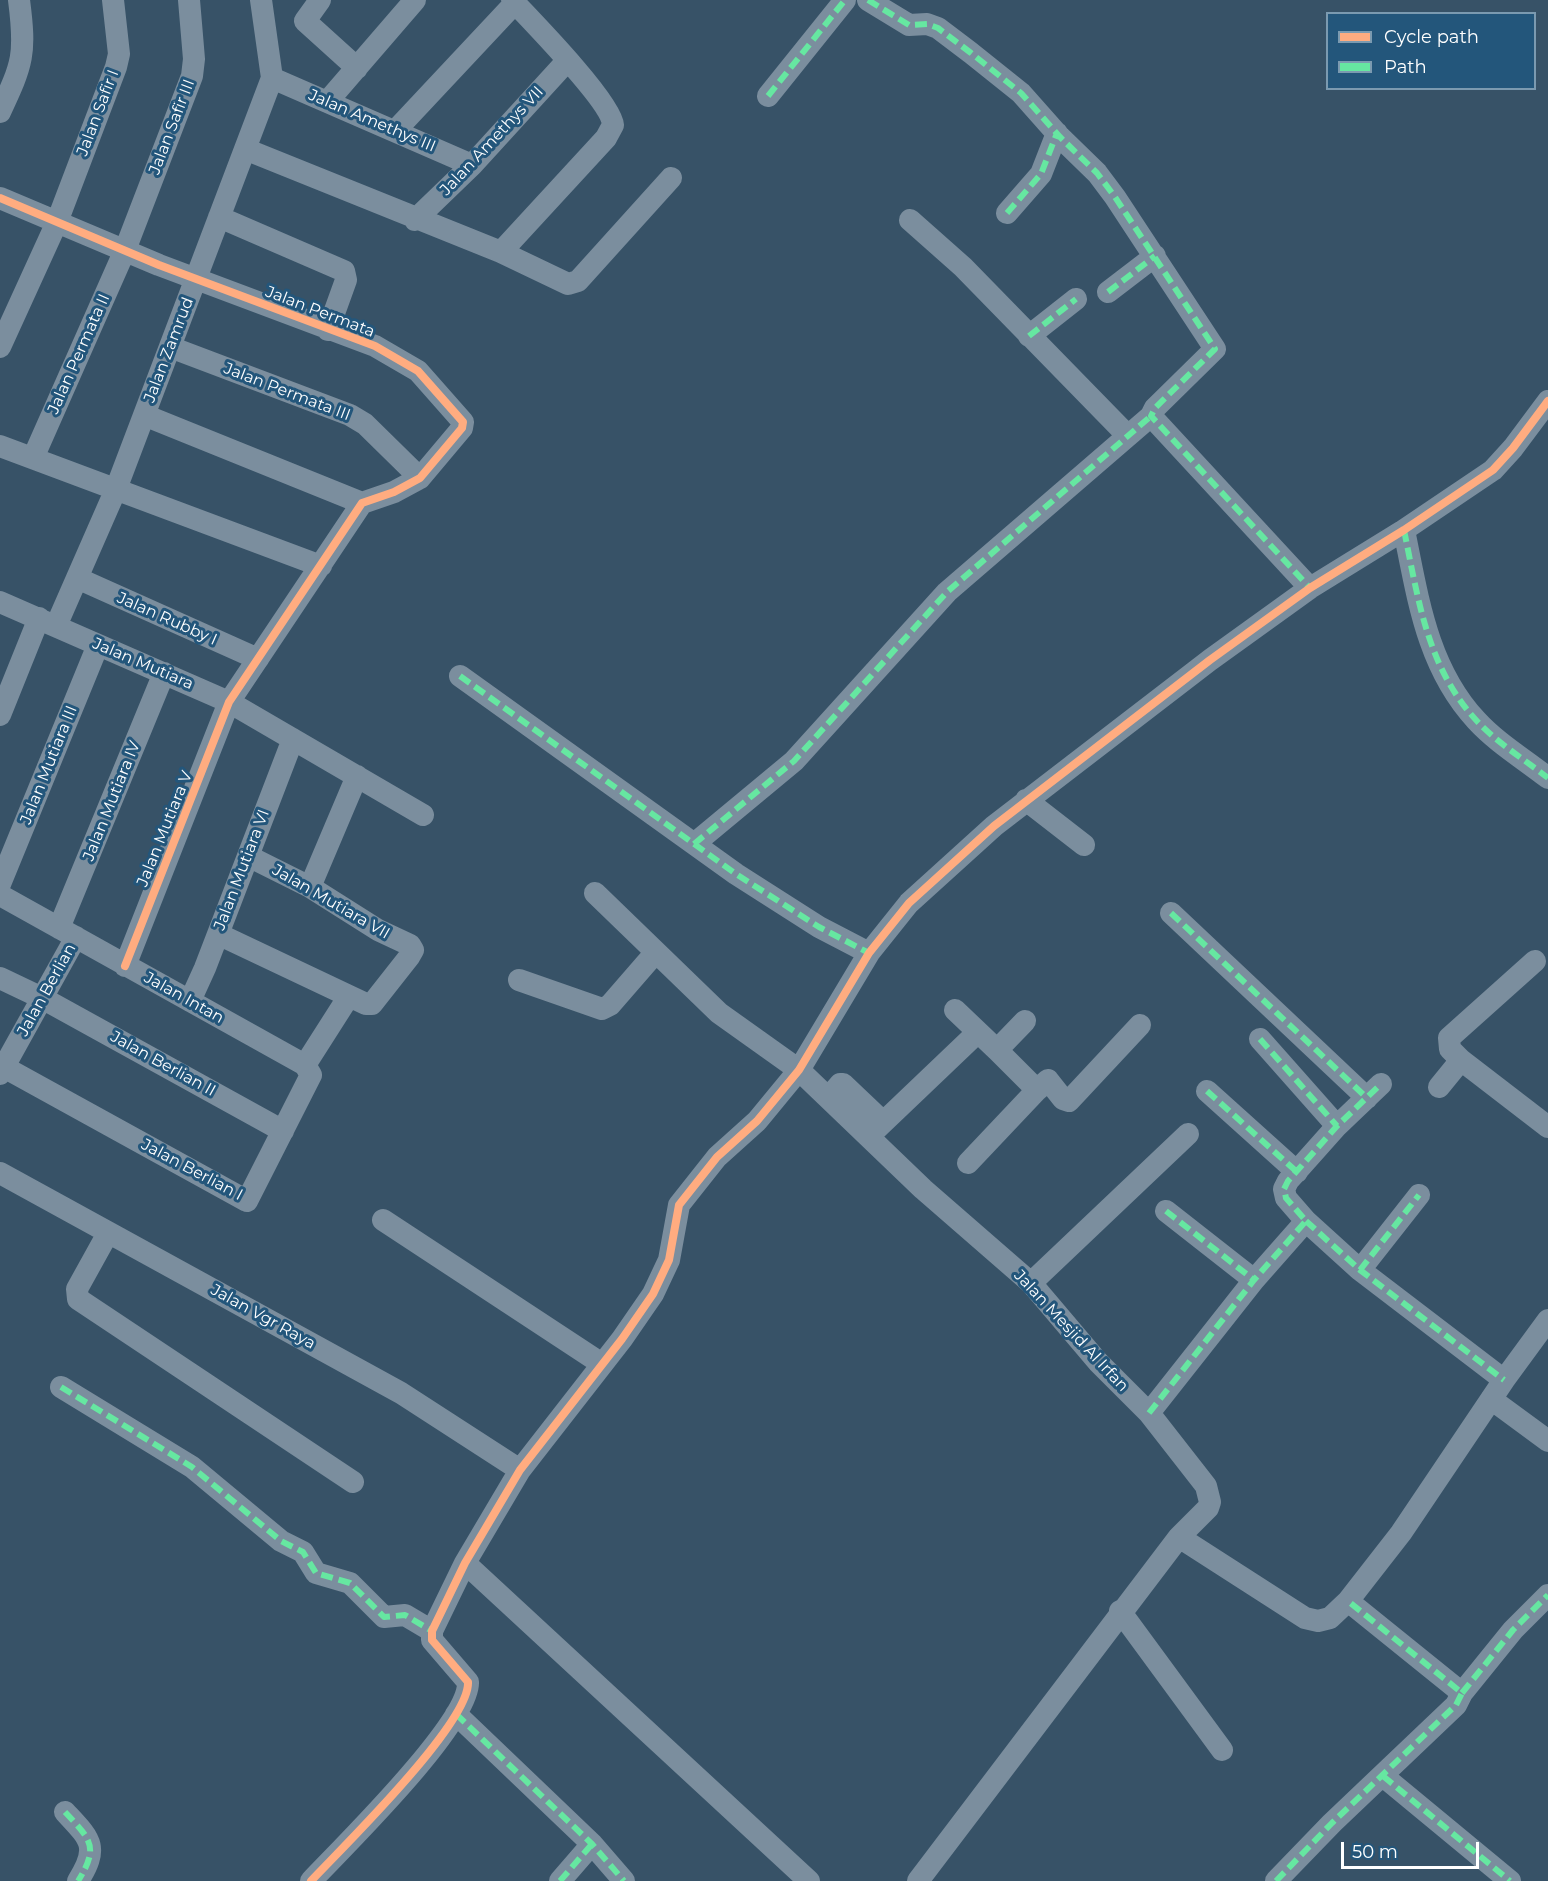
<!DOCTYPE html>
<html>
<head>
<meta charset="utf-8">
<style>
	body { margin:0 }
	#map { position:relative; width:1548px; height:1881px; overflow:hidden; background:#375267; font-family:Montserrat,sans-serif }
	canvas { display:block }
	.legend { position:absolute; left:1326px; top:12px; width:210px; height:78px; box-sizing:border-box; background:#23567b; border:2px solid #7b9ab0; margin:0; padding:8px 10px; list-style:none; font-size:18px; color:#fff }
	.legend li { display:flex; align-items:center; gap:12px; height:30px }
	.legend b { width:30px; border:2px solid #7b9ab0 }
	.scale { position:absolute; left:1341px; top:1842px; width:138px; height:27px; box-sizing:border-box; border:3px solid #fff; border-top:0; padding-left:8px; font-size:18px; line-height:21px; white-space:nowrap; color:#fff; -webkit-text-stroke:4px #23567b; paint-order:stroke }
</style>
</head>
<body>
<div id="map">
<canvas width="1548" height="1881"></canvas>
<ul class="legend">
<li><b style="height:8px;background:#ffac80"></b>Cycle path</li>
<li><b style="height:8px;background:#66e7a1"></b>Path</li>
</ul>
<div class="scale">50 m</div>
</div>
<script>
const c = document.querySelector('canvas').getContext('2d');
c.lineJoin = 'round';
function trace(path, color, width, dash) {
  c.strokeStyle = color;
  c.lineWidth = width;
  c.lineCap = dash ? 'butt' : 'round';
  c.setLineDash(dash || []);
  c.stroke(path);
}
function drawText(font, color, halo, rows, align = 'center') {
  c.font = font + ' Montserrat,sans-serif';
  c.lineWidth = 6;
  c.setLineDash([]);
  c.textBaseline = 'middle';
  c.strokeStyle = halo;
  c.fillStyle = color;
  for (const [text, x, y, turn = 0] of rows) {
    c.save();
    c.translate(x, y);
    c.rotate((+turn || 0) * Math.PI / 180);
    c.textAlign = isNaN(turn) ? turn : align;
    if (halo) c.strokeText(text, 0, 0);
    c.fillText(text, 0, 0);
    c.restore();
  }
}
trace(new Path2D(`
	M320,0L305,21L357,68
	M868,0L909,25L927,24L938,28L971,53L1021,93L1060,137L1097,173L1115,197L1215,349L1155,408L1151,416L1310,588
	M272,78L472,165
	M768,96L845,0
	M327,102L415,0
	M0,112C23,63 26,54 19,0
	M395,131L515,3
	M245,149L501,252L568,284L578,281L671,178
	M0,198L159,265L375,346L418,371L463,422L462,428L420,478L394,492L362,503L229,702L125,966
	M1007,213L1041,174L1057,133
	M219,217L344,271L346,280L328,330
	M415,220L472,165L567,61
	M910,220L963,267L1128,436
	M501,252L606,138L613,125C612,103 531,20 512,0
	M1108,292L1155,256
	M1029,336L1076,299
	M0,347L57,222L116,67L119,54L113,0
	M170,347L350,415L365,424L420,478
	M144,415L362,503
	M0,446L321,566
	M33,458L125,250L192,76L194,59L189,0
	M1404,530C1418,598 1427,667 1476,720C1497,743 1524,759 1548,778
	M77,578L258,659
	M0,602L229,702L423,815
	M56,626L116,489L272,78L261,0
	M460,676L736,874L819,927L869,953
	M0,715L39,618
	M1026,800L1084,845
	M694,844L794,761L947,592L1151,416
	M248,856L310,887L378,930L410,945L413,950L409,957L372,1004H366L349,996
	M0,884L98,645
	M310,887L357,776
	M595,893L719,1013L799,1070L923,1189L1031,1283L1098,1362L1149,1413L1206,1486L1210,1502L1208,1508L1179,1537
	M0,895L305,1065L311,1075L247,1201L0,1065
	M1171,913L1367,1098
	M59,928L164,673
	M218,934L349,996L305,1065
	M0,978L42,998L283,1131
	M519,980L602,1009L610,1005L656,952
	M190,1001L205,968L293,739
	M955,1010L997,1050L1025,1021
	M1260,1039L1337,1126
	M1461,1060L1450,1049L1449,1038L1535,961
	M0,1074L76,937
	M1439,1087L1461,1060L1548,1127
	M1037,1090L1048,1080L1063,1099L1069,1101L1140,1025
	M1207,1091L1297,1172
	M829,1097L840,1084H843L883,1122
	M869,1136L978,1032
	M968,1163L1037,1090L997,1050
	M0,1173L401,1393L520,1470
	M1166,1211L1254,1280
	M383,1220L602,1364
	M1306,1221L1360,1270L1504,1380
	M108,1233L77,1289L78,1299L353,1482
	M1360,1270L1419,1195
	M1031,1283L1188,1134
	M61,1387L192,1467L281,1541L303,1552L316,1573L350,1583L384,1617L405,1615L432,1631
	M1491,1399L1548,1441
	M1149,1413L1254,1280L1306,1221L1286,1198L1284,1189L1288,1181L1337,1126L1381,1084
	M465,1563L809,1881
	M1120,1611L1222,1750
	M1462,1693L1513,1630L1548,1595
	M456,1714L592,1844L624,1881
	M1383,1776L1510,1881
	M65,1812C90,1839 100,1846 78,1881
	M311,1881C342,1848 470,1723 468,1682L432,1640V1631L465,1563L520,1470L622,1339L653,1294L669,1260L679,1205L717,1157L757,1121L799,1070L869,953L909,903L994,826L1210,660L1310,588L1404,530L1493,470L1513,448L1548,401
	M560,1881L592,1844
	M918,1881L1179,1537L1305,1618L1318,1621L1330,1618L1348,1601L1401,1533L1504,1380L1548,1320
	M1276,1881L1332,1823L1456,1705L1462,1693L1348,1601`), '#7b8e9e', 22);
trace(new Path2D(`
	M868,0L909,25L927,24L938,28L971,53L1021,93L1060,137L1097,173L1115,197L1215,349L1155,408L1151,416L1310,588
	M768,96L845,0
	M1007,213L1041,174L1057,133
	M1108,292L1155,256
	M1029,336L1076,299
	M1404,530C1418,598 1427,667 1476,720C1497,743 1524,759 1548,778
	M460,676L736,874L819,927L869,953
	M694,844L794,761L947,592L1151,416
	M1171,913L1367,1098
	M1260,1039L1337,1126
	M1207,1091L1297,1172
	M1166,1211L1254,1280
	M1306,1221L1360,1270L1504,1380
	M1360,1270L1419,1195
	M61,1387L192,1467L281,1541L303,1552L316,1573L350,1583L384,1617L405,1615L432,1631
	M1149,1413L1254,1280L1306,1221L1286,1198L1284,1189L1288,1181L1337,1126L1381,1084
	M1462,1693L1513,1630L1548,1595
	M456,1714L592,1844L624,1881
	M1383,1776L1510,1881
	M65,1812C90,1839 100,1846 78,1881
	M560,1881L592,1844
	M1276,1881L1332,1823L1456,1705L1462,1693L1348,1601`), '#66e7a1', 6, [12, 6]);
trace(new Path2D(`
	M0,198L159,265L375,346L418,371L463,422L462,428L420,478L394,492L362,503L229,702L125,966
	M311,1881C342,1848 470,1723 468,1682L432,1640V1631L465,1563L520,1470L622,1339L653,1294L669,1260L679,1205L717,1157L757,1121L799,1070L869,953L909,903L994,826L1210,660L1310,588L1404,530L1493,470L1513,448L1548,401`), '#ffac80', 8);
drawText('16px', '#fff', '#23567b', [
	["Jalan Safir I",98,113,-69],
	["Jalan Amethys III",372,121,23],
	["Jalan Safir III",172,127,-69],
	["Jalan Amethys VII",492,141,-47],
	["Jalan Permata",320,312,21],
	["Jalan Zamrud",169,350,-69],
	["Jalan Permata II",79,354,-66],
	["Jalan Permata III",287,392,21],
	["Jalan Rubby I",167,619,24],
	["Jalan Mutiara",143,664,23],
	["Jalan Mutiara III",49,765,-68],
	["Jalan Mutiara IV",112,801,-68],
	["Jalan Mutiara V",165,829,-68],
	["Jalan Mutiara VI",242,870,-69],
	["Jalan Mutiara VII",331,902,30],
	["Jalan Berlian",47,990,-61],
	["Jalan Intan",184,998,29],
	["Jalan Berlian II",163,1064,29],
	["Jalan Berlian I",192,1170,28],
	["Jalan Vgr Raya",263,1317,29],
	["Jalan Mesjid Al Irfan",1071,1331,47]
]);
</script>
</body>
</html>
